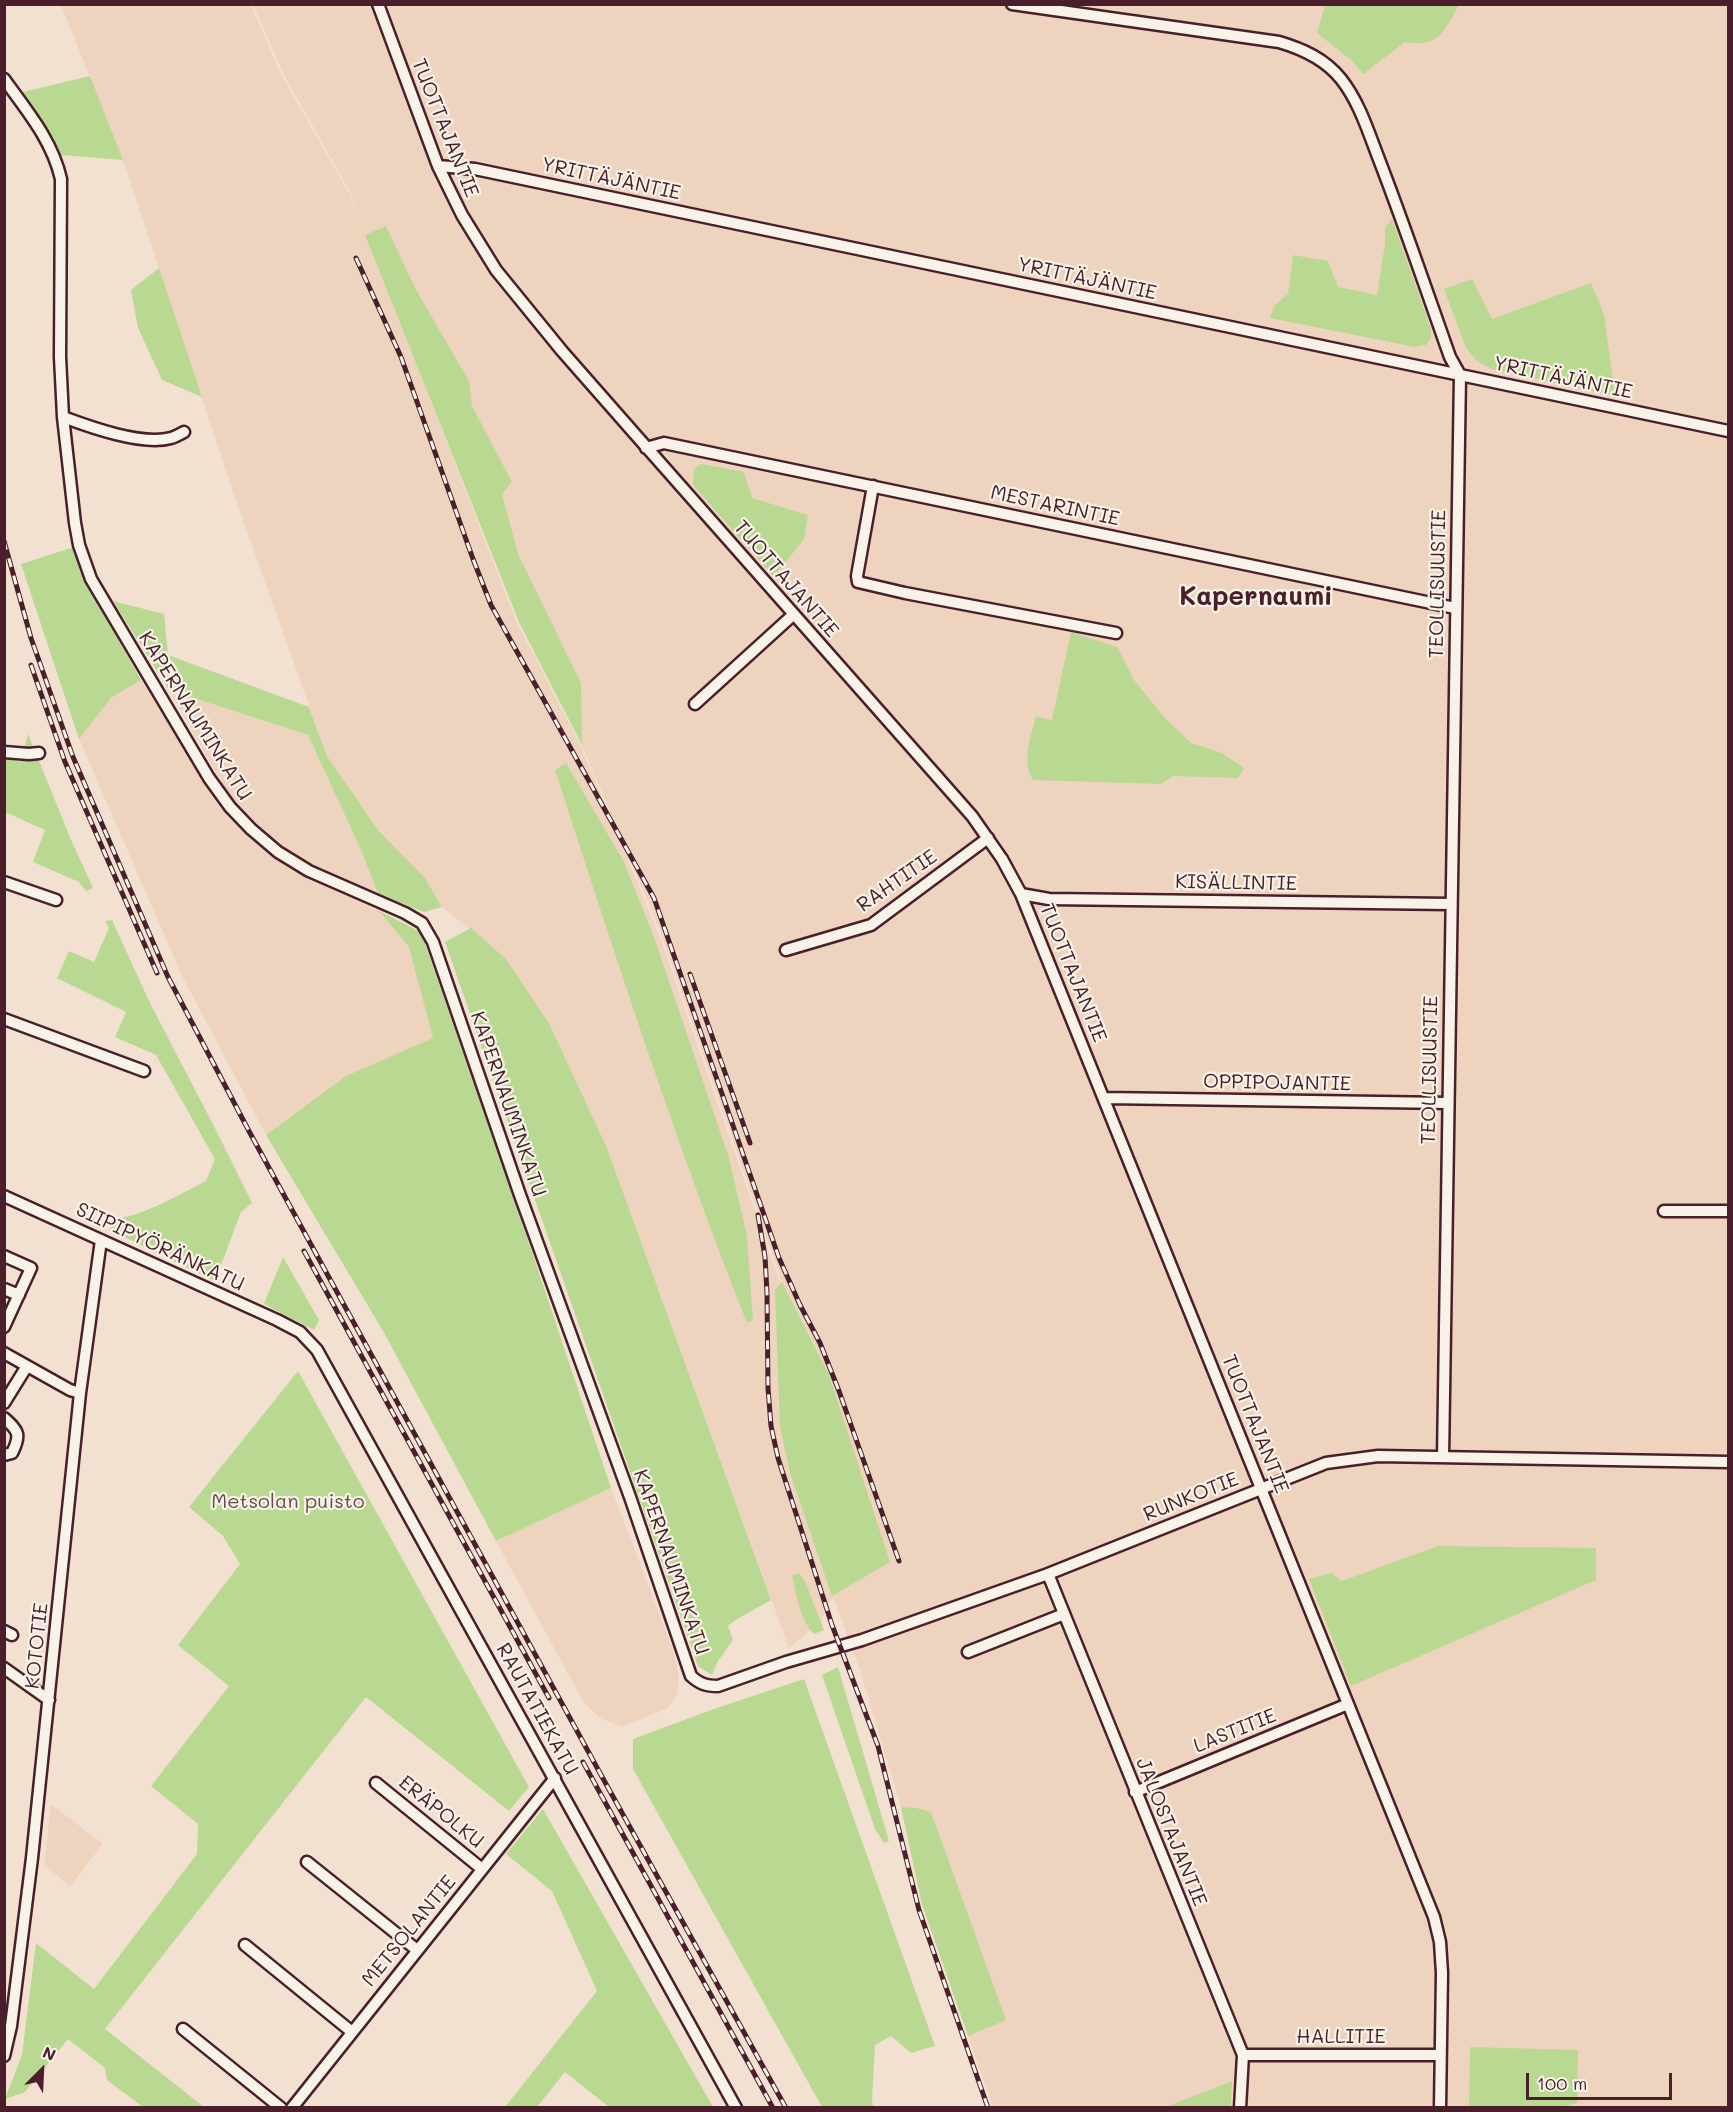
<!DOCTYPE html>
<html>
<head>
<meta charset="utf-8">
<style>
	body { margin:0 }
	#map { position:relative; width:1733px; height:2112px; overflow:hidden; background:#f2e1d0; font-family:Mali,sans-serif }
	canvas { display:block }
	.frame { position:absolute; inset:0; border:6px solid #4a1f2b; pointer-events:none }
	.north { position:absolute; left:12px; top:2040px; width:60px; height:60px; -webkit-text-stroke:4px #f7f3e8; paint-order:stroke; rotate:24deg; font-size:16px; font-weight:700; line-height:24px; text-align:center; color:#4a1f2b }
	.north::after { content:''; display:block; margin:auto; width:21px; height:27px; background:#4a1f2b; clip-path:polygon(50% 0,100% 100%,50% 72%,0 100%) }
	.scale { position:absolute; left:1526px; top:2073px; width:146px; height:27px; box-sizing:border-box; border:3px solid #4a1f2b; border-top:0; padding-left:8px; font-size:18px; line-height:21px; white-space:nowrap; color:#4a1f2b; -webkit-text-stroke:4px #f7f3e8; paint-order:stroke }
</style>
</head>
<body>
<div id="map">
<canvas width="1733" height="2112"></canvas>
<div class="frame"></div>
<div class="north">N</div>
<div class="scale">100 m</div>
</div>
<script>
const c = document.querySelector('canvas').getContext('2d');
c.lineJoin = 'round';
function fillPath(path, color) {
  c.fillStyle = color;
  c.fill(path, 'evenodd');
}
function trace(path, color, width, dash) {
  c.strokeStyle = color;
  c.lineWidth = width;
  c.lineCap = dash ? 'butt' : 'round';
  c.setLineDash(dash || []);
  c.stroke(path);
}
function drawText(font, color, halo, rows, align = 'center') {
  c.font = font + ' Mali,sans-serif';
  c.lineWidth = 4.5;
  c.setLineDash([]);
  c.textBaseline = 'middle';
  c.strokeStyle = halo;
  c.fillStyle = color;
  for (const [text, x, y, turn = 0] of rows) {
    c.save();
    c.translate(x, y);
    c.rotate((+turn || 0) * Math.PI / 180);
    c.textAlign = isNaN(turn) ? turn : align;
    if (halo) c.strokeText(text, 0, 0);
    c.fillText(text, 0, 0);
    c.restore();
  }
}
fillPath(new Path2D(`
	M61,5H251L282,76L349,193L358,215L350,192L284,75L253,5H1728V2107H1231L1232,2081L1165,2107H993L922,1904L901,1807L859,1667L833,1597L821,1621L789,1648L607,1148L549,1023L506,959L442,907L425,878L378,830L327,756L233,492L123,160ZM421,376L519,622L582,745L662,936L782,1282L829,1375L780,1283L660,937L581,746L517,623Z
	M141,680L221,807L245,834L293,871L379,911L409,947L434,1038L346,1076L266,1135L183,978L79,739L111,698Z
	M169,690L308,735L361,850L378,894L311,865L279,844L255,824L233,802Z
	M611,1488L672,1647L679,1676L677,1695L668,1708L622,1727L600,1718L584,1703L496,1541Z
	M51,1804L103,1844L70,1886L44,1865Z`), '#eed4bf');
fillPath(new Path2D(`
	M1325,5V4L1459,5C1443,32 1440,48 1405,42L1363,74L1351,60L1317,33Z
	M90,76L123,160L60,155L50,136L19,93Z
	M1392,219L1431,329V338L1426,345L1415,347L1270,318L1274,306L1288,294L1293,255L1328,261L1338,287L1377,295L1385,244V228Z
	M386,226L415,288L469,381L472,406L512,482L502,494L518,554L581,683L582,745L519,622L365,235Z
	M159,268L202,397L162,380L138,328L131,290Z
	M1472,279L1492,319L1591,283L1604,314L1615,396L1492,369L1477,361L1466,348L1444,289Z
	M701,464L744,472L752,498L808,515L804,539L774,577L693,485L694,469Z
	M74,547L92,594L141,680L111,698L79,739L21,564Z
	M113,601L164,614L168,655L309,707L327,756L378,830L425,878L442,907L424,912L378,894L361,850L308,735L169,690Z
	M1071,632L1117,647L1134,680L1164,717L1191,743L1222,753L1244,768L1238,778L1173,776L1161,784L1033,780C1021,761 1031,737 1036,716L1052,720Z
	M28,734L72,842L93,888L86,891L79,882L33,862L45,830L5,812V757L21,762Z
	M566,763L623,860L654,937L729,1158L747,1236L753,1320L747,1323C675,1141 615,955 555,770Z
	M379,911L421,932L532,1252L611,1488L496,1541L383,1331L266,1135L346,1076L433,1038L409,947Z
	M112,920L150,1003L219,1136L252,1203L241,1212L215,1281L110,1230L115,1219C148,1214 176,1196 206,1181L215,1159L156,1055L115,1037L126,1012L57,978L69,951L94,962L109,928L105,921Z
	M471,928L506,959L549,1023L607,1148L771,1600L734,1621L728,1626L733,1640L718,1661L712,1675L698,1666L445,942Z
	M283,1257L319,1320L314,1330L264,1304Z
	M782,1282L829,1375L890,1562L832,1596L790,1473L780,1427L775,1290Z
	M298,1371L529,1787L509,1811L366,1697L105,2029L204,2107H143L107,2080L105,2068L68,2039L25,2092L5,2099L22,2055L36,1943L94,1989L197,1854L198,1824L151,1786L229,1686L178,1645L240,1564L223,1536L189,1507Z
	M1438,1546L1596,1548V1580L1351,1686L1309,1579L1331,1573L1342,1581Z
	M799,1573L805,1581L824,1630L814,1634C799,1618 797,1596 792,1575Z
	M838,1667L889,1841L884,1843L875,1829L822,1675Z
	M804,1679L935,2046L911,2053L891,2036L875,2045L872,2100L873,2107H822L633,1769V1739L714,1709Z
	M901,1807L916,1808L931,1812L1006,2020L968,2036L922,1904Z
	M543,1809L713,2107H609L565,2072L537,2107H505L597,1991L552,1891L506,1854Z
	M1470,2047L1578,2050L1577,2103L1557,2108L1469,2107Z
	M1232,2081L1231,2107H1165Z`), '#b9d992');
const minor = new Path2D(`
	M378,4L438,166L462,215L496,270L562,351L634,433L972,816L1002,859L1021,894L1434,1917L1440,1942L1442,1973L1440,2108
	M1012,4L1279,42C1303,49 1325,59 1341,79C1360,103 1369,134 1380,162C1405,227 1427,292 1450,357L1460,375L1443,1457
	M4,79C27,111 52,140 61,179L60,357L63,417L75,523L79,545L91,579L209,778L230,807L251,829L278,852L309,871L405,913L422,923L433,942L520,1195L630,1497L691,1676C700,1684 706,1686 718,1686L786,1662L862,1640L1048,1574L1326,1463L1378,1456L1728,1462
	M438,166L475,169L1728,431
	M63,417C90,427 142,446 171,438C175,437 180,434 184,432
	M646,448L664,443L1455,608
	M873,486L857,576L858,582L905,593L1116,633
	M695,704L794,614
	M4,752L29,754L39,753
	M4,882L56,900
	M1021,894L1049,899L1451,904
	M786,950L871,925L988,838
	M4,1019L144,1071
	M1105,1098L1448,1103
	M4,1196L277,1320L300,1332L317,1350L736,2108
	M1664,1211H1728
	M4,1256L31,1268L4,1327
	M4,1289L19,1295
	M4,1353L70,1390L80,1393
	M4,1403L27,1366
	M4,1418C19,1431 21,1435 12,1453L4,1455
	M1048,1574L1243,2055L1240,2108
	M4,1631L12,1635
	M968,1652L1064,1614
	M4,1668L49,1700
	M376,1783L482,1869
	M1135,1792L1348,1704
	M307,1862L417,1950
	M245,1945L352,2032
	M183,2029L281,2108
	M1243,2055H1439
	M4,2056L11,2026L32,1858L80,1393L101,1240
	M292,2108L555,1778`);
trace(minor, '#4a1f2b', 15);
trace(minor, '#f7f3e8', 10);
const rail = new Path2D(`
	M356,258L401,357L473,559L491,605L654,898L779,1258L800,1305L820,1343L839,1391L899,1561
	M4,541L31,638L73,757L168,977L250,1133L606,1784L786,2108
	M31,665L65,762L157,973
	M690,974L750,1143
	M758,1215L765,1257L767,1293L768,1388L771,1426L778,1458L832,1625L878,1746L919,1910L988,2108
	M304,1251L549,1698
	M583,1762L773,2108`);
trace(rail, '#4a1f2b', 5);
trace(rail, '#f7f3e8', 3, [9]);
drawText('20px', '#4a1f2b', '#f7f3e8', [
	["TUOTTAJANTIE",445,128,68],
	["YRITTÄJÄNTIE",611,179,12],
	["YRITTÄJÄNTIE",1087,279,12],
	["YRITTÄJÄNTIE",1563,378,12],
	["MESTARINTIE",1055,506,12],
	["TUOTTAJANTIE",786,579,49],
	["TEOLLISUUSTIE",1438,584,-89],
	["KAPERNAUMINKATU",195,716,58],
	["RAHTITIE",897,881,-35],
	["KISÄLLINTIE",1236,883,1],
	["TUOTTAJANTIE",1073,973,68],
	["TEOLLISUUSTIE",1430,1070,-89],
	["OPPIPOJANTIE",1277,1083,1],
	["KAPERNAUMINKATU",508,1104,71],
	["SIIPIPYÖRÄNKATU",160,1247,25],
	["TUOTTAJANTIE",1255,1424,68],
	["RUNKOTIE",1191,1497,-22],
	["KAPERNAUMINKATU",671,1562,71],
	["KOTOTIE",37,1646,-84],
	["RAUTATIEKATU",537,1709,61],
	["LASTITIE",1235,1731,-22],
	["ERÄPOLKU",441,1812,39],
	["JALOSTAJANTIE",1171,1832,68],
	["METSOLANTIE",409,1931,-51],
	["HALLITIE",1341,2037]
]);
drawText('20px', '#664e45', '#f7f3e8', [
	["Metsolan puisto",288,1502]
]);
drawText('bold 26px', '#4a1f2b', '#f7f3e8', [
	["Kapernaumi",1256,597]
]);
</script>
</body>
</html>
